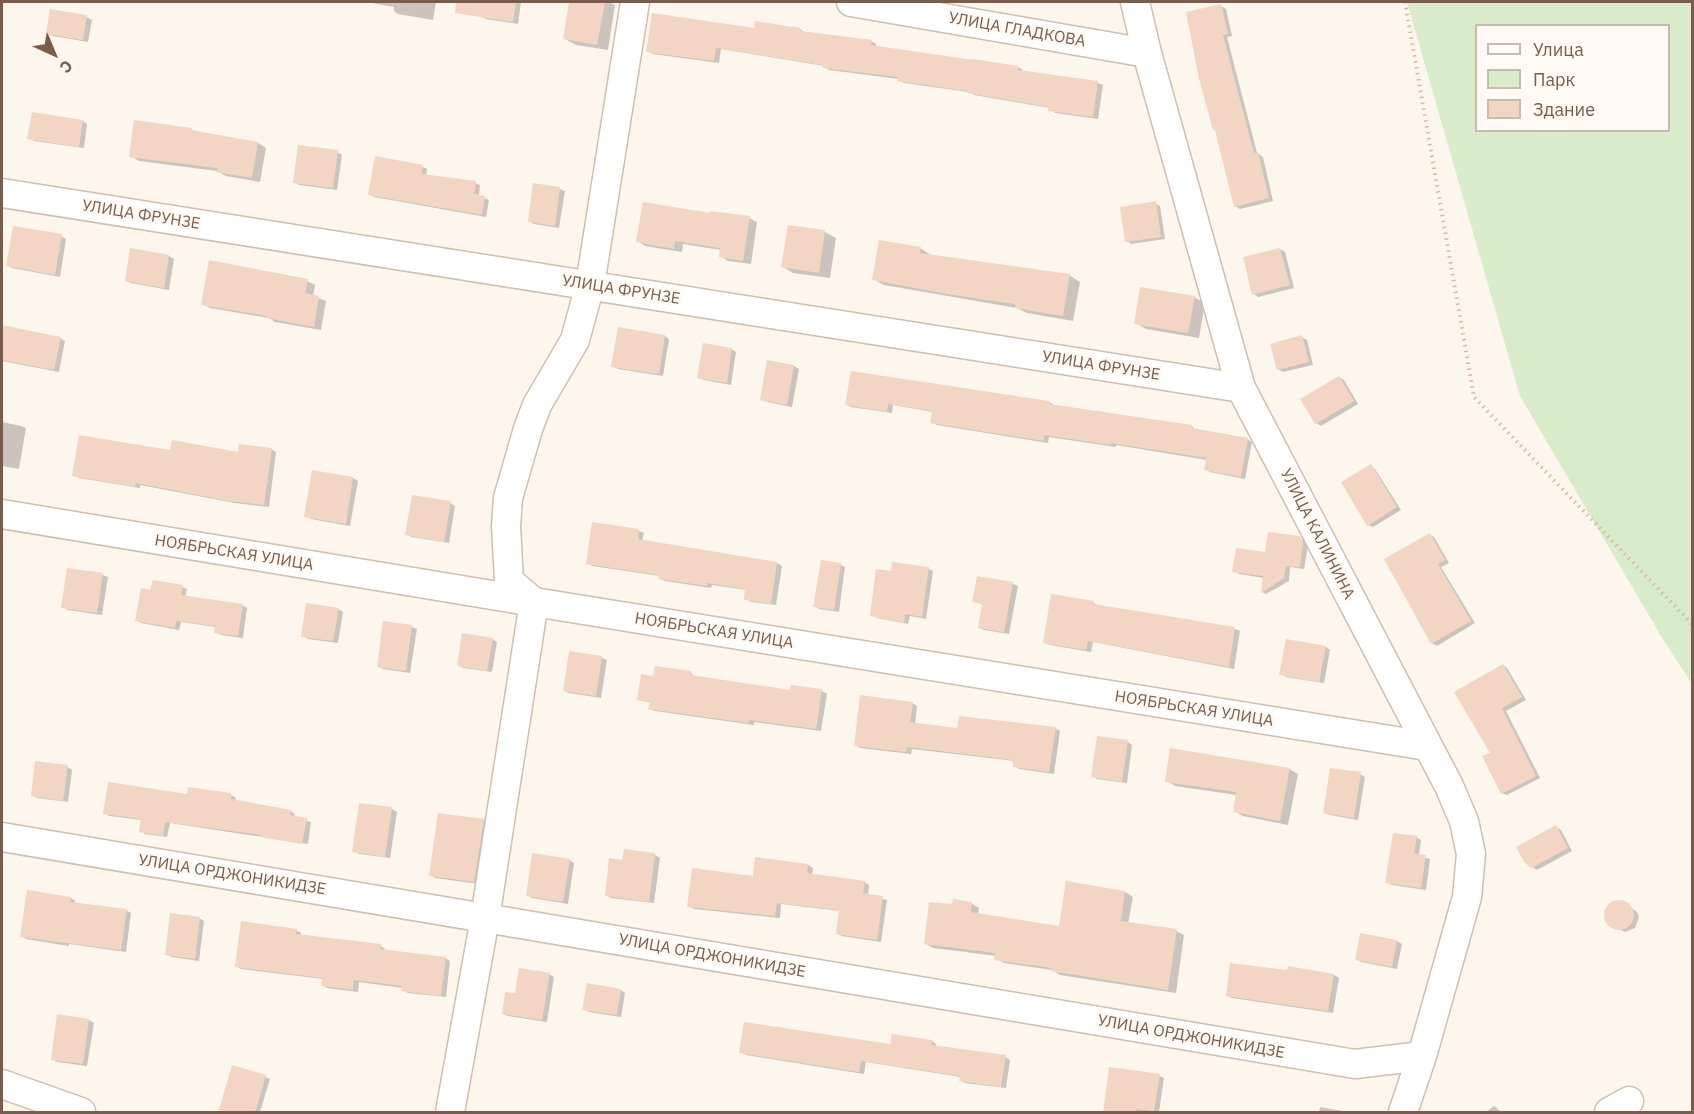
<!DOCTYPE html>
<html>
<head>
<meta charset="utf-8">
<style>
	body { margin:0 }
	#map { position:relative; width:1694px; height:1114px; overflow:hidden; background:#fdf6ec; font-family:"IBM Plex Sans",sans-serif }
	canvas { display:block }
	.frame { position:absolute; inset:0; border:3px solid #7a5c4d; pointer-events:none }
	.legend { position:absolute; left:1475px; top:24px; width:195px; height:108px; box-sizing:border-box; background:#fffaf3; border:2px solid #cabbb1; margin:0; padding:8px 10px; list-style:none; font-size:18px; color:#7a5c4d }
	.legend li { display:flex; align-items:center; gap:12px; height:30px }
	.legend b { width:30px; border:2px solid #cabbb1 }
	.north { position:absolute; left:24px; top:24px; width:60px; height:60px; -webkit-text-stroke:4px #fffaf3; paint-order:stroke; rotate:136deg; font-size:16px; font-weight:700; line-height:24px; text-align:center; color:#7a5c4d }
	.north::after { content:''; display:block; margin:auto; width:21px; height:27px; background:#7a5c4d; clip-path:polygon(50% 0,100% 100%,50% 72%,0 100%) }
</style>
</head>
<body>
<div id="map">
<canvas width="1694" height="1114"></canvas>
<div class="frame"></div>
<ul class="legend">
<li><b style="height:8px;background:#fff"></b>Улица</li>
<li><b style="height:16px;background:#d8ecc9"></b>Парк</li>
<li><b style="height:16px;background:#f3d5c3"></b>Здание</li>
</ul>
<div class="north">С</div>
</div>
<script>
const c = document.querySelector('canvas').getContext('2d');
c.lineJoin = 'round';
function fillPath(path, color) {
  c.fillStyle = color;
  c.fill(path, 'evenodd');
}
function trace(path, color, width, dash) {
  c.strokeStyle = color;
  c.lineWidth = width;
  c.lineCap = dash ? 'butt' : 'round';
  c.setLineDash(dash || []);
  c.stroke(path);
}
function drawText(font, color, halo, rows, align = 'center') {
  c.font = font + ' "IBM Plex Sans",sans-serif';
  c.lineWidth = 6;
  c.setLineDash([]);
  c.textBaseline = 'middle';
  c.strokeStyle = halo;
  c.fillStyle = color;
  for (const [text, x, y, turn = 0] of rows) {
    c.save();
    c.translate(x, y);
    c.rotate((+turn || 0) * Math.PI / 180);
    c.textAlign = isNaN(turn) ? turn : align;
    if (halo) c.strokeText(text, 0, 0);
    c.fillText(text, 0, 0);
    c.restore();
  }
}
fillPath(new Path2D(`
	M1407,2H1692V684L1661,636L1520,396ZM1476,26H1668V130H1476Z`), '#d8ecc9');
fillPath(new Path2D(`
	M366,2H436L433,20L398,14L394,11V7Z
	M484,2H521L518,24L486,19L481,16Z
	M571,2H609L615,5L608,50L576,45L565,39Z
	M1221,6L1226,9L1232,36L1227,37L1257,153L1263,157L1273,201L1240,209L1235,206L1217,131L1214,130Z
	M51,11L87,17L92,20L88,42L53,36L48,34Z
	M755,29H800L804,32L871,41L876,44V47L1018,67L1023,70L1022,72L1098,83L1103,85L1098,119L1055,113L1050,108L974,95L969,92L904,83L899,79L829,70L825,66L721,49L719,63L653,54L648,51Z
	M83,121L87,124L84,148L34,141L29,138Z
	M191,129L198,133L258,143L266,148L260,182L226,176L217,171L139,161L131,156Z
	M337,152L342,155L337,190L299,185L295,182Z
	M423,167L427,169L426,176L475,183L480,185L479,196L489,200L486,217L374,197L369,194Z
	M535,185L560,189L565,191L559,228L534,224L529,221Z
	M1155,203L1160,206L1165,239L1131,244L1127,241Z
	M711,215L749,218L757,222L751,264L728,261L721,256V250L683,244L682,252L645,246L638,241Z
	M789,226L825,232L836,238L830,278L793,273L783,267Z
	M61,236L66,239L60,277L12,268L7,265Z
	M920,248L931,255L930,256L1069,275L1080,282L1073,321L1027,313L1017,308L884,285L873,279Z
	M1280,249L1285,252L1294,288L1258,297L1254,294Z
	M131,250L169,256L174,259L169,290L131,283L126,281Z
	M307,281L315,285L313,296L326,301L321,330L275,322L269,318L210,308L203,304Z
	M1194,297L1205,303L1199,338L1146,329L1136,323Z
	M2,327L60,338L65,341L59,372L2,361Z
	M665,336L669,339L663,376L618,369L613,366Z
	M1302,337L1307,340L1313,365L1283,372L1278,369Z
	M731,349L736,352L731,385L704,380L699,378Z
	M768,362L794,366L799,369L792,407L767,402L762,400Z
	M1339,377L1344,380L1358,404L1321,426L1316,423L1302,399Z
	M1049,402L1054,405L1192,426L1196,431L1247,439L1252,442L1245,479L1210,472L1205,469L1207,460L1116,445V447L1049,437L1048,443L937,425L932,423L933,412L893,405L892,413L851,407L846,404Z
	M2,422L21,426L26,428L19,469L2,466Z
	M271,449L276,452L269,507L235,503L140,485V488L79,478L74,475L171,452L239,454Z
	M1371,466L1375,469L1401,510L1373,527L1368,525Z
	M313,472L353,478L358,481L350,526L311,519L306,516Z
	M450,503L455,506L449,543L412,537L407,535Z
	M594,523L639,531L644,533L642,541L777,563L782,566L776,605L751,602L746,599L747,590L712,585L711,588L665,581L660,579V576L592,566L588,563Z
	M1430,535L1434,537L1449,563L1441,567L1475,623L1437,646L1432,643Z
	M1299,538L1305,541L1308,546L1304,569L1290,567L1289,581L1266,594L1262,592L1264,578L1239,574L1234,571Z
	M840,565L845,567L839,612L820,609L815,606Z
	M929,569L933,571L926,619L910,616L908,624L877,618L872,615L892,573Z
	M69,570L103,575L108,577L102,615L68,610L63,607Z
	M978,578L1013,584L1018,586L1009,634L984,630L979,627L983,605L974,601Z
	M182,587L187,589L185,597L242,605L247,608L243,638L221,635L216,632V627L181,622L179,630L141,623L137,620Z
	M1094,603L1098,606L1235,629L1240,631L1234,669L1093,642L1091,652L1050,645L1045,643Z
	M338,609L343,612L338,643L308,639L303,636Z
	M412,627L417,629L410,673L383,669L378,666Z
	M492,639L497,642L492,672L463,668L458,665Z
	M1326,647L1330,650L1324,683L1286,677L1281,674Z
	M570,653L602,658L607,660L601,698L569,693L564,691Z
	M1503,665L1507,668L1526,700L1506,711L1540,778L1507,795L1502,793L1492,753Z
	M691,673L695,677L791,692L792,687L822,691L827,694L821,731L754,722V725L655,711L650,709L651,703L639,700L654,677Z
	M912,703L917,706L915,724L959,729L1055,728L1060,731L1054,774L1019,769L1014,766L1015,761L912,749L911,754L860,748L855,745Z
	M1128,742L1132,745L1127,783L1097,779L1092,776Z
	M68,767L72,770L68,802L37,798L32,795Z
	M1289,769L1298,774L1288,825L1243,816L1234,811L1237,795L1175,786L1167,781Z
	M1360,774L1365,777L1358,820L1330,815L1325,813Z
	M231,795L236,798L235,801L290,811L295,814L294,817L311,822L308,844L170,823L167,837L145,834L141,831L142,820L109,816L105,813L189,796Z
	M392,809L397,812L390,858L359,854L354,851Z
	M483,820L488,823L479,884L435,878L431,875Z
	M1556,827L1561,830L1572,851L1537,870L1532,867Z
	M1416,837L1421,840L1419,856L1430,859L1426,890L1392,885L1387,882Z
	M625,851L655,855L660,858L654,903L611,898L606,895L623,862Z
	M756,859L808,865L813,868L812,875L864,882L869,885L868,895L887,900L881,942L842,936L838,934L841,911L781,904L780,918L694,909L689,906L754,877Z
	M569,860L574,863L568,904L532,898L527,895Z
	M1067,883L1125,892L1133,897L1128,924L1176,931L1184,935L1176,993L1060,975L1052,970L1004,963L996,959L997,956L933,948L925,943L953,906L971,903L979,908L978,915L1060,927Z
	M71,898L75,901V904L126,910L131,913L126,952L69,944V946L26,939L22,936Z
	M1614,902H1624L1637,912L1639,917L1635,928L1625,932L1607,923L1606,910Z
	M199,918L204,921L199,961L172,957L167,954Z
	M296,930L301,933V936L381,946L385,949V951L445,958L450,961L446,997L408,993L403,990V988L359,982L358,992L327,988L322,985L323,979L241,969L236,966Z
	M1361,934L1397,941L1402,944L1397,969L1361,962L1356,959Z
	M549,974L554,977L547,1022L508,1016L503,1014L516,995Z
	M1334,975L1339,978L1333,1013L1232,998L1227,995Z
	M621,990L625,993L621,1017L589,1012L584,1009Z
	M89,1020L94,1023L87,1066L57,1062L52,1059Z
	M932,1041L936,1044V1047L1005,1057L1010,1060L1006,1088L965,1083L960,1080L961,1077L866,1062L864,1074L746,1055L741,1052L891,1045Z
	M1159,1076L1164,1078L1159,1112L1141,1111L1140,1112H1104Z
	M265,1077L270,1079L260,1112H220Z
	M1494,1106L1501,1112H1486Z
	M1320,1107L1348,1112H1319Z`), '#0003');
fillPath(new Path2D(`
	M456,2H516L513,22L455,13Z
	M569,2H605L597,45L563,39Z
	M1221,4L1228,34L1223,35L1254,153L1258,152L1269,198L1234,207L1215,130H1213L1199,79L1186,12Z
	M50,9L87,15L83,40L46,34Z
	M652,13L754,28L755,21L800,28V31L872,40L871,45L973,60V59L1018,66V70L1098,81L1093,117L1048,111L1049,107L967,93L968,91L897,81L898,77L823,68V65L716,48L714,61L646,52Z
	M32,112L83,120L79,147L27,139Z
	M134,120L192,128L191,130L258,142L252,178L216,172L217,168L129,157Z
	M298,145L338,150L333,188L293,183Z
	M375,156L423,165L422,174L476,181L474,194L485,196L482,215L368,195Z
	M533,183L560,187L555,226L528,222Z
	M1156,201L1161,237L1125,242L1120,207Z
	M643,202L710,213V211L750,216L743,261L719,257L720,248L675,241L674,249L636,242Z
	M788,225L825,230L819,273L781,267Z
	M13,226L62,234L55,275L6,266Z
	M879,240L921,247L920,253L1070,274L1063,316L1015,308V304L947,294L872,280Z
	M130,248L169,255L164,288L125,281Z
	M1280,248L1290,285L1252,295L1243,257Z
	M209,260L308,279L305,293L319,296L314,327L266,318L267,316L201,305Z
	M1140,287L1195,296L1188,333L1134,324Z
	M2,325L61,337L54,370L2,360Z
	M618,327L665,335L659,374L611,367Z
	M1302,335L1309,362L1277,370L1270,344Z
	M703,343L732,348L727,383L697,378Z
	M767,360L794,365L787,405L760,400Z
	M851,371L1049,401V404L1192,425V428L1248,438L1241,477L1204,470L1206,458L1111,443V445L1044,435V441L930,423L932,411L888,404L887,412L845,405Z
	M1339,376L1354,401L1315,424L1300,399Z
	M79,435L170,450L172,440L238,452L239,444L272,448L264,505L229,501L136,483L135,487L72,476Z
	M1371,464L1397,507L1367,526L1341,482Z
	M312,470L353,477L346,524L304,517Z
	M412,495L451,501L444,542L405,535Z
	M592,522L639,529L638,539L777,562L771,604L744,600L745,589L707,583V586L658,579L659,575L586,564Z
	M1268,532L1300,536L1303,542L1300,567L1286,566L1284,578L1261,593L1263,576L1232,572L1236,548L1265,552Z
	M1430,533L1445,560L1438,564L1471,621L1431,644L1384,559Z
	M821,560L841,563L834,610L813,607Z
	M892,562L929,567L922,617L905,614L904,623L870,616L876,569L891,571Z
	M67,568L103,573L97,613L61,608Z
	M977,576L1013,582L1004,632L978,628L982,604L972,602Z
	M153,580L183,585L181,595L243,604L238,636L214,633L215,626L176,621L175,628L135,621L141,588L150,590Z
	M1051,594L1094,601V604L1235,627L1229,667L1088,641L1086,650L1043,643Z
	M306,603L339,608L333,641L301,637Z
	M383,621L412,625L406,671L377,667Z
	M462,633L493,638L487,671L457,666Z
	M1286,639L1326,646L1319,682L1279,675Z
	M569,651L602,656L596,696L563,691Z
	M1503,664L1522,697L1502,708L1536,776L1501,794L1482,756L1490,753L1454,692Z
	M655,666L691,671V675L790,690L791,685L822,689L816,729L749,720V723L648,709L650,702L637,700L641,674L653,676Z
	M860,695L913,702L910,722L957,728L959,716L1056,727L1049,772L1013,767V760L907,747L906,752L854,746Z
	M1097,736L1128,740L1122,782L1091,777Z
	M1170,748L1290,768L1280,821L1233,812L1236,792L1165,782Z
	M35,761L68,765L63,801L31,796Z
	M1330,768L1361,772L1354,818L1323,813Z
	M108,782L187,794L188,787L231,793V799L291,810L290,815L307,818L302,844L260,837L261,835L165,822L163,836L139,832L141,819L103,814Z
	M359,803L392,807L385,857L352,852Z
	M438,813L484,819L474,882L429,876Z
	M1556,825L1568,848L1531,868L1524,862L1516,847Z
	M1393,833L1417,836L1414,853L1426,855L1421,888L1385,883Z
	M624,849L655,853L649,902L605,896L609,858L622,860Z
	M532,853L570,859L563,902L526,896Z
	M755,857L808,864L807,873L865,881L863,893L883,896L877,940L836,934L839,910L777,903L775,916L687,907L692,868L753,876Z
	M1066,881L1125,891L1121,921L1177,929L1168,990L1051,971L1052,968L994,960L995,953L924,944L929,902L952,904L953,899L972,902L971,912L1059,926Z
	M27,890L71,897L70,902L127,909L121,950L20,937Z
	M1604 915a15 15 0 1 1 30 0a15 15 0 1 1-30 0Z
	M170,913L200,917L195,959L165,955Z
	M241,921L297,929L296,934L381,944L380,949L446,957L441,996L401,991L402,986L354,980L353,990L321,986L322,978L235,967Z
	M1360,933L1397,940L1392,967L1355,960Z
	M1230,963L1287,970L1288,966L1334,974L1328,1011L1226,996Z
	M519,968L550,973L542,1020L502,1014L505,992L515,993Z
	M587,983L621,989L617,1015L582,1010Z
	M57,1014L89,1019L83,1064L51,1060Z
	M744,1022L890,1044L892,1034L932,1040L931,1045L1006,1055L1001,1087L959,1081L960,1076L861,1061L859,1072L739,1053Z
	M232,1065L266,1075L255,1113H218Z
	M1109,1067L1160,1074L1154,1111L1136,1109V1113H1103Z`), '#f3d5c3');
const street = new Path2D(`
	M851,2L1147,53
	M1135,2L1147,53L1241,388L1449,786L1464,821L1471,854L1467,897L1422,1056L1403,1112
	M2,193L1241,388
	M2,514L534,602L1427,746
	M2,837L1355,1064L1422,1056
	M2,1084L81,1112
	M450,1112L485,918L534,602L509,581L506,526L508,498L528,429L537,405L575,340L590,285L635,2
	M1609,1112L1629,1101`);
trace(street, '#d1beb0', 31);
trace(new Path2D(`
	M1405,2L1474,397L1692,624`), '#d9b8a5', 4, [1.5, 4.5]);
trace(street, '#fff', 28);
drawText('16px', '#7a5c4d', '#fffaf3', [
	["УЛИЦА ГЛАДКОВА",1017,30,10],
	["УЛИЦА ФРУНЗЕ",141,215,9],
	["УЛИЦА ФРУНЗЕ",621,290,9],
	["УЛИЦА ФРУНЗЕ",1101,366,9],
	["УЛИЦА КАЛИНИНА",1317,534,63],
	["НОЯБРЬСКАЯ УЛИЦА",234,553,9],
	["НОЯБРЬСКАЯ УЛИЦА",714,631,9],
	["НОЯБРЬСКАЯ УЛИЦА",1194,709,9],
	["УЛИЦА ОРДЖОНИКИДЗЕ",232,875,9],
	["УЛИЦА ОРДЖОНИКИДЗЕ",712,956,10],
	["УЛИЦА ОРДЖОНИКИДЗЕ",1191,1037,10]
]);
</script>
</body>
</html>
